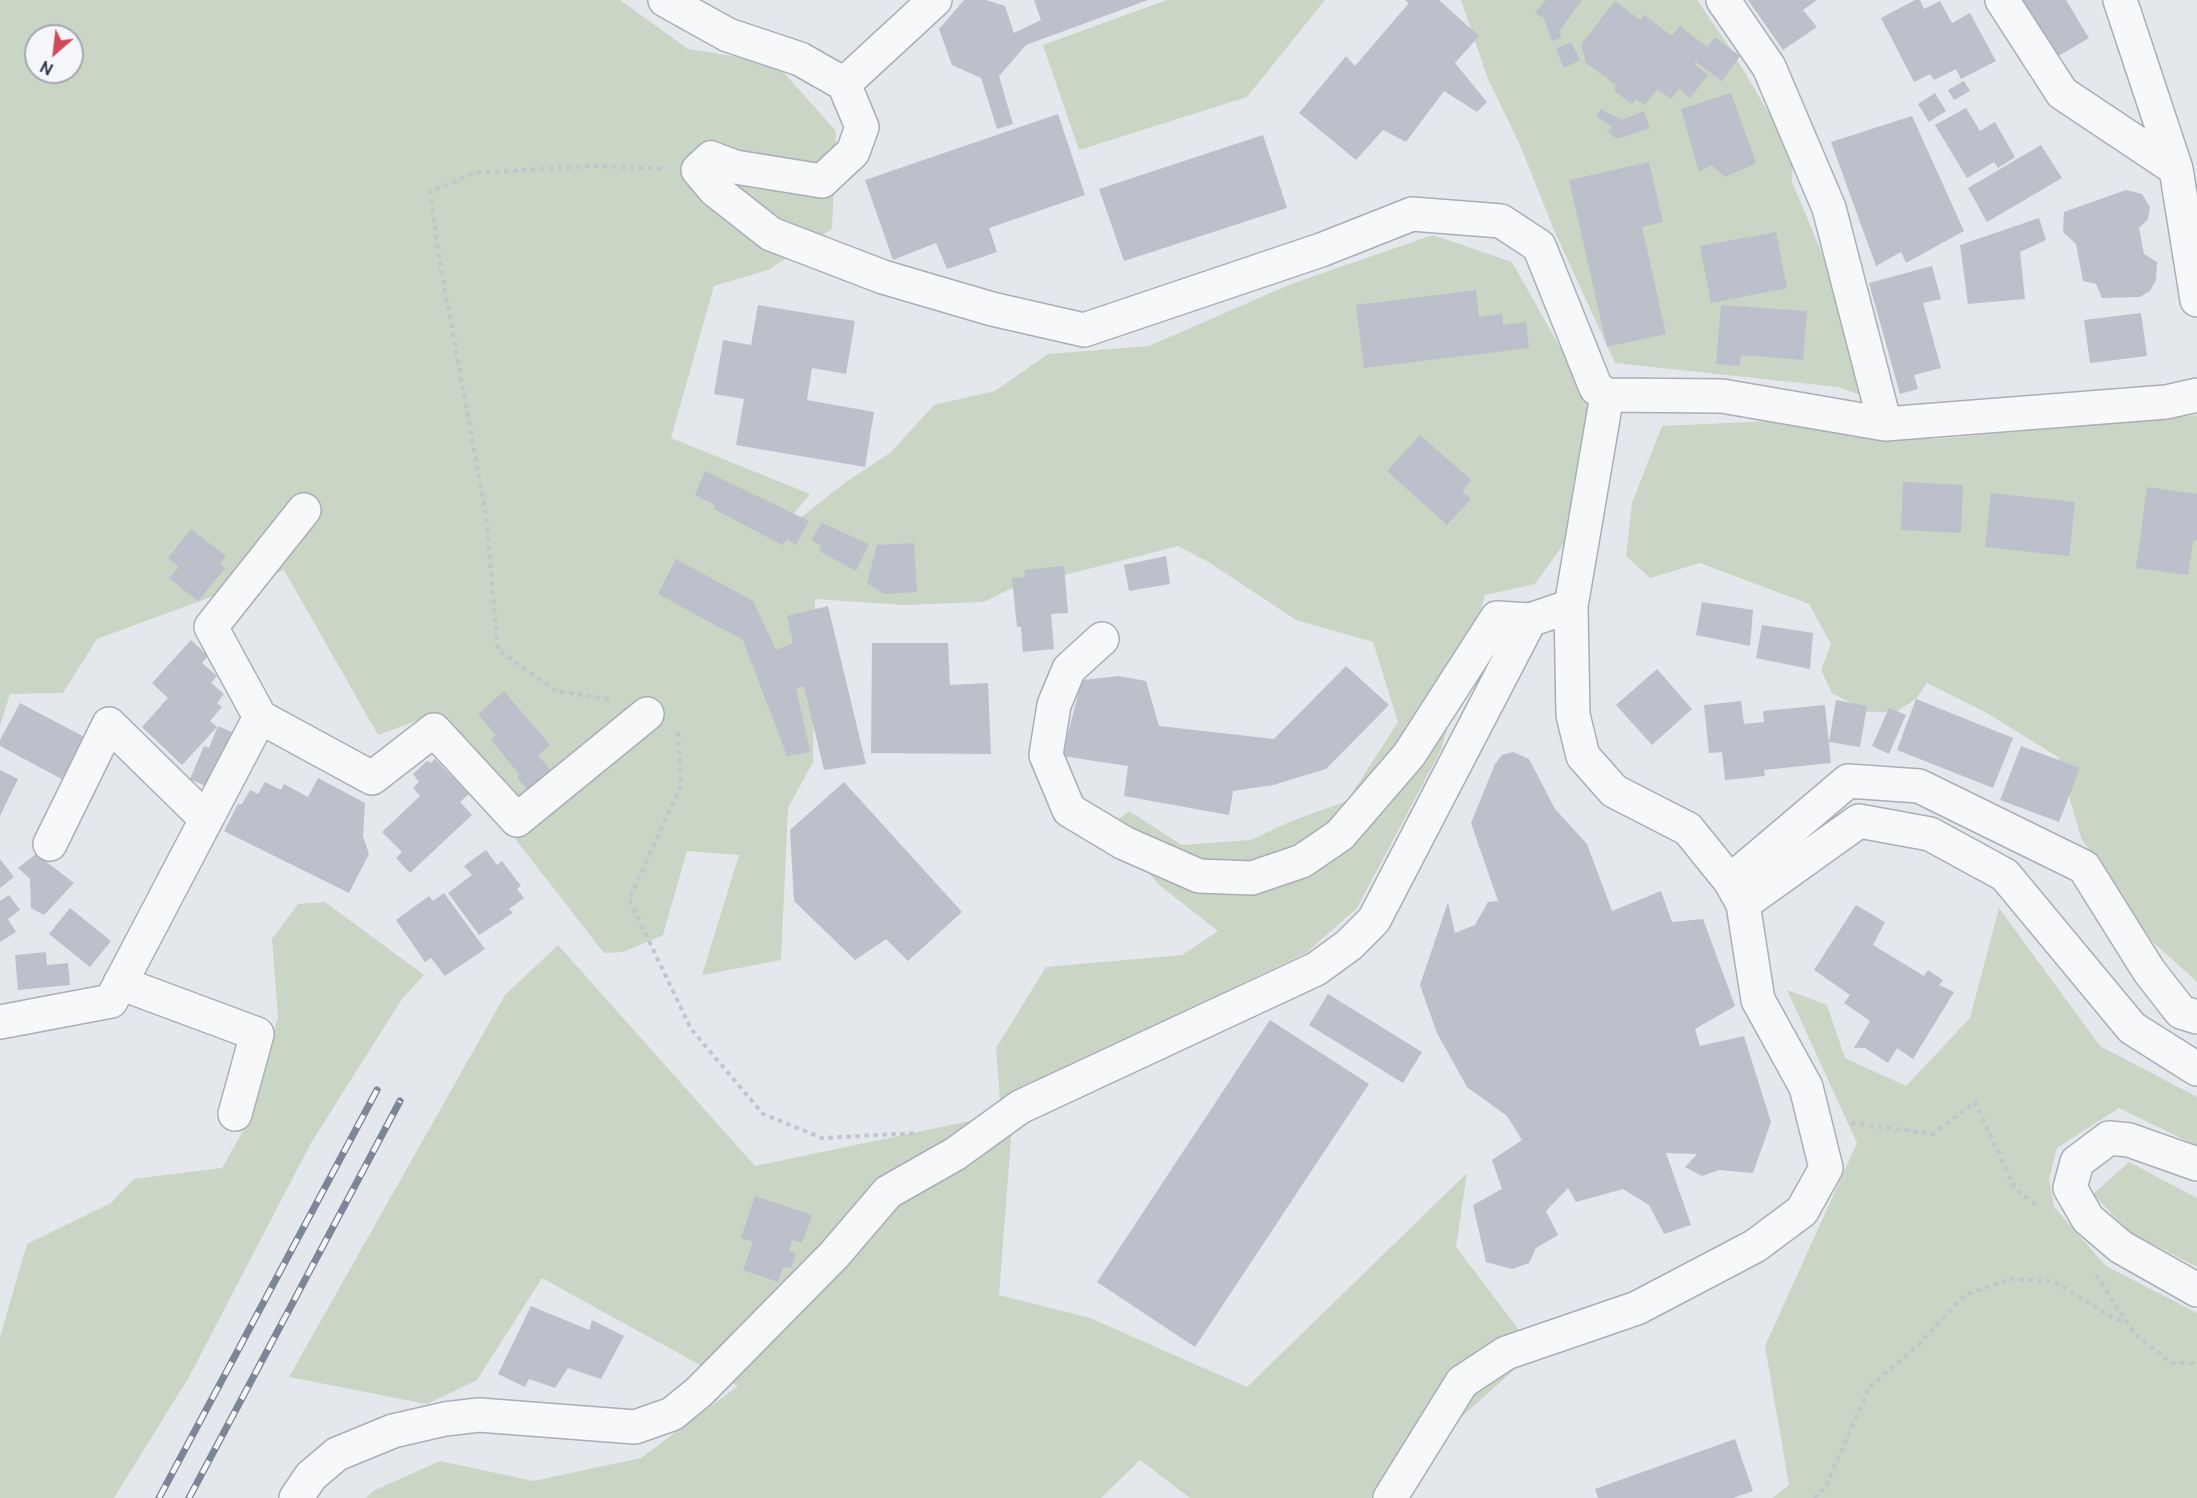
<!DOCTYPE html>
<html>
<head>
<meta charset="utf-8">
<style>
	body { margin:0 }
	#map { position:relative; width:2197px; height:1498px; overflow:hidden; background:#e4e7ec; font-family:Ubuntu,sans-serif }
	canvas { display:block }
	.north { position:absolute; left:24px; top:24px; width:60px; height:60px; box-sizing:border-box; background:#f4f6f9; border:2px solid #a4a8b1; border-radius:50%; rotate:208deg; font-size:16px; font-weight:700; line-height:24px; text-align:center; color:#2b3445 }
	.north::after { content:''; display:block; margin:auto; width:21px; height:27px; background:#d1495b; clip-path:polygon(50% 0,100% 100%,50% 72%,0 100%) }
</style>
</head>
<body>
<div id="map">
<canvas width="2197" height="1498"></canvas>
<div class="north">N</div>
</div>
<script>
const c = document.querySelector('canvas').getContext('2d');
c.lineJoin = 'round';
function fillPath(path, color) {
  c.fillStyle = color;
  c.fill(path, 'evenodd');
}
function trace(path, color, width, dash) {
  c.strokeStyle = color;
  c.lineWidth = width;
  c.lineCap = dash ? 'butt' : 'round';
  c.setLineDash(dash || []);
  c.stroke(path);
}
fillPath(new Path2D(`
	M0,0H620L688,49L775,63L836,131L832,229L768,270L714,286L671,438L810,494L771,541L846,482L890,453L934,405L995,391L1048,354L1149,346L1291,284L1433,235L1512,262L1593,406L1570,535L1535,584L1485,595L1441,750L1357,908L1306,953L1000,1099L996,1048L1046,967L1182,955L1218,931L1158,884L1111,826L1129,811L1182,845L1251,840L1289,822L1347,801L1398,722L1373,642L1296,620L1210,563L1178,546L1010,589L984,602L903,605L815,599L813,762L788,808L781,960L702,975L739,855L687,851L663,935L623,952L604,953L513,836L438,713L378,735L284,570L97,639L63,693L10,694L0,726ZM36,36H72V72H36Z
	M1167,0H1325L1247,97L1079,150L1043,45Z
	M1461,0H1697L1732,51L1793,154L1792,182L1846,311L1867,397L1838,387L1615,363L1554,230L1520,145L1488,79Z
	M2197,415V982L2151,940L2081,838L2058,757L1987,713L1927,683L1916,699L1896,712H1867L1832,693L1821,670L1831,644L1809,604L1700,563L1650,578L1626,556L1632,503L1662,426L1795,420L1937,439Z
	M325,902L424,975L402,999L311,1143L189,1377L114,1498H0V1337L27,1244L111,1203L134,1179L222,1168L251,1117L278,1017L272,939L298,904Z
	M1999,908L2100,1046L2197,1097V1146L2119,1108L2057,1148L2049,1179L2054,1207L2106,1266L2197,1313V1498H1772L1789,1485L1765,1346L1857,1143L1787,990L1827,1005L1845,1058L1906,1086L1970,1018Z
	M558,945L755,1166L1013,1112L999,1295L1090,1318L1247,1387L1467,1173L1456,1247L1535,1351L1371,1498H1190L1140,1460L1101,1498H366L373,1491L440,1461L533,1481L641,1458L738,1386L542,1278L477,1380L427,1404L289,1377L505,995Z
	M2129,1162L2197,1198V1267L2128,1231L2093,1194Z`), '#c9d6c5');
fillPath(new Path2D(`
	M964,0H986L1005,6L1014,33L1041,20L1034,0H1148L1026,45L999,76L1013,124L997,129L981,78L952,65L939,29Z
	M1405,0H1439L1479,36L1455,63L1487,102L1477,112L1444,91L1406,142L1383,130L1356,160L1299,113L1346,56L1355,66L1409,3Z
	M1546,0H1582L1560,30L1561,38L1552,41L1544,18L1535,13Z
	M1748,0H1817L1803,10L1817,27L1783,50Z
	M1915,0H1920L1924,9L1940,1L1952,23L1970,13L1996,61L1961,79L1956,69L1934,80L1930,74L1914,82L1881,18Z
	M2013,0H2066L2089,38L2055,58Z
	M1615,1L1640,20L1644,15L1672,36L1680,26L1707,47L1715,37L1740,56L1722,81L1696,62L1702,53L1694,64L1708,75L1690,98L1679,89L1671,99L1657,89L1645,105L1636,99L1632,104L1614,91L1616,85L1586,63L1582,48V43Z
	M1571,42L1580,60L1564,68L1556,49Z
	M1964,81L1970,91L1954,100L1948,90Z
	M1731,93L1756,163L1725,177L1712,165L1699,172L1681,109Z
	M1935,93L1946,111L1929,122L1918,104Z
	M1966,108L1980,131L1995,122L2015,157L1998,168L1994,162L1967,178L1935,125Z
	M1601,109L1622,120L1644,111L1650,128L1617,139L1607,131L1612,127L1597,116Z
	M1058,114L1085,195L989,228L997,252L947,269L936,243L893,260L865,180Z
	M1912,116L1964,231L1906,263L1901,252L1876,266L1831,142Z
	M1263,135L1287,208L1124,261L1099,189Z
	M2041,145L2062,178L1987,222L1968,188Z
	M1649,162L1663,222L1642,227L1666,334L1607,347L1569,180Z
	M2126,190L2142,194L2150,207L2148,219L2139,228L2144,254L2157,262L2156,280L2150,291L2140,297L2102,298L2096,284L2083,281L2076,244L2063,232L2064,212Z
	M2039,218L2046,240L2020,252L2025,299L1968,304L1960,245Z
	M1776,232L1787,288L1711,303L1700,246Z
	M1932,266L1941,299L1923,303L1941,368L1914,375L1918,389L1900,394L1869,283Z
	M1476,290L1479,317L1502,314L1503,325L1526,322L1529,348L1364,368L1356,305Z
	M758,305L855,321L846,374L812,368L807,400L874,412L865,467L736,445L744,399L714,394L723,340L751,345Z
	M1721,305L1807,311L1803,360L1741,355L1740,366L1716,364Z
	M2141,313L2147,356L2090,363L2084,320Z
	M1420,435L1471,480L1462,491L1471,499L1447,525L1387,471Z
	M705,471L809,521L796,545L787,539L782,545L714,509L715,505L695,495Z
	M1903,482L1963,485L1961,533L1901,530Z
	M2147,487L2197,494V540L2193,541L2188,575L2136,568Z
	M1991,493L2075,502L2069,556L1985,547Z
	M822,523L869,544L856,571L819,551L822,546L811,540Z
	M191,529L226,556L220,564L225,568L198,601L169,578L179,567L168,558Z
	M914,543L917,592L884,594L867,583L877,545Z
	M1166,556L1170,584L1129,591L1124,565Z
	M676,559L753,601L776,650L793,643L787,616L828,606L866,764L824,770L804,686L796,688L810,752L787,756L743,640L658,594Z
	M1064,566L1068,613L1051,614L1054,649L1023,652L1021,627H1017L1012,578L1025,577L1024,570Z
	M1702,602L1753,610L1750,646L1696,635Z
	M1762,625L1813,633L1810,669L1756,658Z
	M191,640L208,656L202,663L217,676L211,683L224,694L217,703L222,707L210,721L217,727L182,765L142,727L168,698L152,683Z
	M872,643H948L950,685L988,683L991,754L871,753Z
	M1346,666L1389,705L1326,769L1273,785L1233,791L1229,815L1124,796L1128,766L1062,756L1082,680L1119,676L1146,681L1159,726L1274,739Z
	M1657,669L1692,709L1652,745L1616,705Z
	M504,691L550,745L538,755L551,771L528,790L517,778L519,774L491,740L496,735L478,714Z
	M1916,699L2013,738L1993,788L1897,750Z
	M1836,700L1867,706L1860,747L1829,742Z
	M1741,701L1744,724L1764,722L1763,711L1825,705L1831,763L1764,770L1765,776L1725,780L1722,752L1709,753L1704,705Z
	M20,703L92,741L69,783L0,746V740Z
	M1889,708L1906,715L1889,754L1872,746Z
	M218,726L234,733L210,788L190,779L204,746L209,748Z
	M2021,746L2080,768L2059,822L2000,800Z
	M1513,752L1529,759L1555,809L1587,844L1612,911L1661,891L1672,922L1703,919L1735,1006L1695,1029L1700,1046L1744,1036L1771,1122L1753,1173L1719,1170L1702,1176L1685,1167L1697,1154L1666,1153L1691,1225L1664,1234L1649,1205L1623,1189L1576,1202L1568,1188L1546,1211L1558,1235L1536,1248L1529,1263L1512,1269L1486,1262L1473,1205L1502,1189L1492,1160L1522,1140L1507,1116L1467,1087L1437,1033L1420,985L1448,902L1455,933L1475,925L1488,902L1498,901L1471,823L1495,764L1502,755Z
	M435,759L469,794L460,802L472,815L410,873L396,858L402,852L382,832L420,796L413,788L419,782L413,774L427,761L431,763Z
	M0,770L18,779L0,816Z
	M318,778L365,803L363,836L369,854L349,893L224,831L238,804H242L250,790L258,794L265,782L281,790L284,784L308,797Z
	M844,782L962,912L908,961L886,939L855,960L794,901L790,830Z
	M486,850L497,865L502,861L521,886L517,889L524,898L509,909L513,913L479,935L448,893L472,875L464,866Z
	M36,854L74,883L44,915L31,908L30,879L18,868Z
	M0,859L14,877L0,888Z
	M444,893L485,949L445,976L431,958L425,962L396,920L429,896L433,901Z
	M9,895L20,910L8,919L16,932L0,942V901Z
	M1856,905L1885,922L1873,945L1924,976L1928,970L1943,980L1939,985L1954,992L1913,1059L1897,1048L1888,1063L1865,1048H1854L1870,1021L1844,1003L1850,995L1814,970Z
	M70,908L111,941L90,967L49,934Z
	M46,952L47,965L68,963L70,985L18,990L15,955Z
	M1328,994L1422,1052L1403,1083L1309,1025Z
	M1270,1020L1369,1084L1195,1347L1097,1282Z
	M755,1196L812,1215L802,1243L792,1240L789,1251L796,1253L791,1268L783,1267L778,1282L743,1270L753,1242L741,1238Z
	M531,1306L589,1330L592,1320L624,1336L601,1379L568,1368L555,1388L529,1379L525,1387L498,1374Z
	M1735,1439L1753,1491L1733,1498H1598L1595,1489Z`), '#bbc0ca');
const minor = new Path2D(`
	M665,0L728,35L800,59L844,84L862,127L853,152L822,181L735,167L711,158L698,170L715,190L771,234L883,277L992,309L1084,330L1321,250L1412,214L1501,221L1539,246L1596,388L1607,395L1722,396L1885,424L2166,402L2197,395
	M1723,0L1769,67L1829,208L1885,424
	M2002,0L2062,93L2176,169
	M2120,0L2176,169L2197,300
	M844,84L935,0
	M1102,639L1069,669L1054,705L1046,755L1069,810L1124,843L1199,876L1252,878L1302,861L1340,835L1409,755L1497,618L1530,620
	M260,717L372,778L434,730L517,820L647,714
	M50,844L109,724L206,819
	M1730,881L1848,781L1919,786L2084,867L2149,971L2181,1012L2197,1017
	M1743,904L1859,821L1930,834L2005,875L2132,1028L2197,1069
	M120,983L257,1034L235,1114
	M0,1022L111,1001L260,717L211,627L304,510
	M2197,1164L2129,1140L2109,1138L2077,1162L2070,1188L2088,1219L2121,1247L2197,1290
	M296,1498L311,1476L337,1454L393,1431L445,1419L479,1415L635,1427L672,1414L699,1392L834,1255L888,1192L955,1154L1020,1107L1316,969L1349,945L1374,920L1530,620L1571,606
	M1390,1498L1462,1382L1506,1353L1637,1308L1755,1246L1802,1211L1826,1168L1806,1087L1758,1000L1743,904L1730,881L1688,829L1614,791L1583,756L1573,715L1571,606L1607,395`);
trace(minor, '#a9aeb7', 36);
trace(new Path2D(`
	M609,699L556,691L498,650L486,516L439,257L430,192L474,173L591,166L665,169
	M678,732L681,786L629,899L691,1029L763,1114L822,1138L917,1133
	M1851,1123L1933,1134L1975,1102L2015,1189L2038,1206
	M2096,1275L2134,1333L2171,1363H2197
	M1814,1498L1825,1488L1869,1388L1919,1344L1965,1295L2010,1279L2053,1281L2115,1319L2127,1322`), '#c2c5cb', 4, [4.5, 4.5]);
trace(minor, '#f7f8fa', 33);
const rail = new Path2D(`
	M159,1498L377,1090
	M189,1498L400,1101`);
trace(rail, '#7d8696', 7);
trace(rail, '#f4f6f9', 4.5, [14]);
</script>
</body>
</html>
